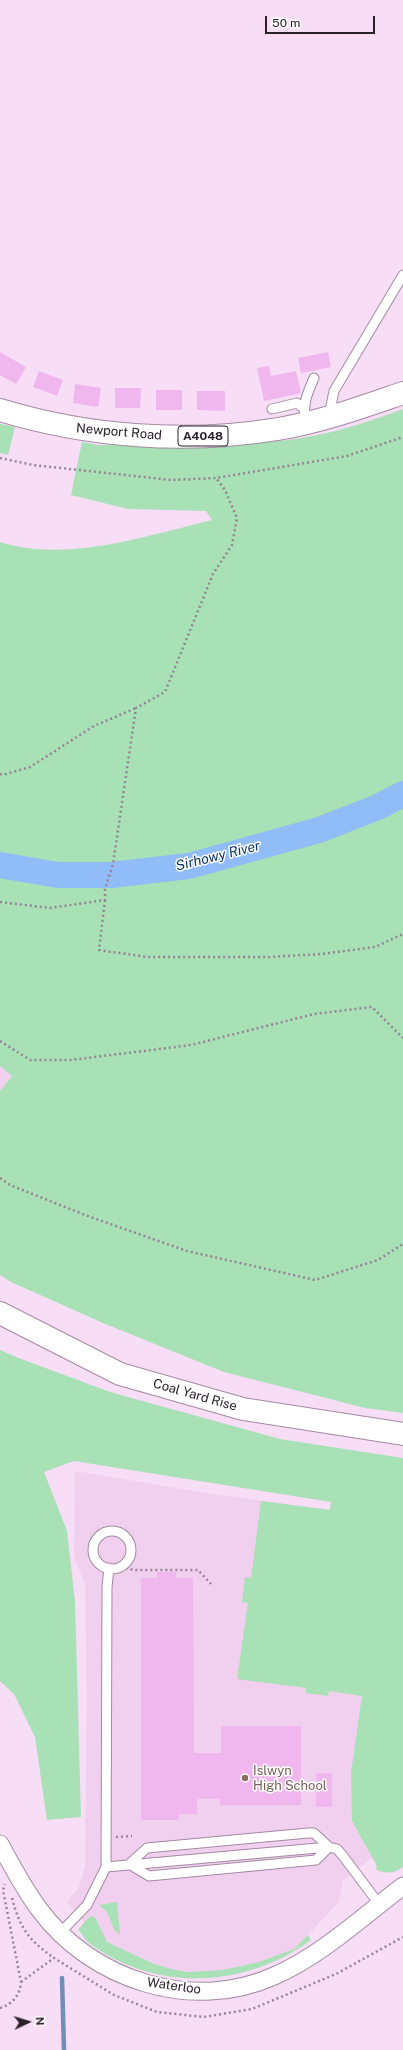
<!DOCTYPE html>
<html>
<head>
<meta charset="utf-8">
<style>
	body { margin:0 }
	#map { position:relative; width:403px; height:2050px; overflow:hidden; background:#f8ddf7; font-family:"Public Sans",sans-serif }
	canvas { display:block }
	.north { position:absolute; left:8px; top:2002px; width:40px; height:40px; -webkit-text-stroke:3px #fff; paint-order:stroke; rotate:86deg; font-size:11px; font-weight:700; line-height:16px; text-align:center; color:#2a202a }
	.north::after { content:''; display:block; margin:auto; width:14px; height:18px; background:#2a202a; clip-path:polygon(50% 0,100% 100%,50% 72%,0 100%) }
	.scale { position:absolute; left:265px; top:16px; width:110px; height:18px; box-sizing:border-box; border:2px solid #2a202a; border-top:0; padding-left:5px; font-size:12px; line-height:14px; white-space:nowrap; color:#2a202a; -webkit-text-stroke:3px #fff; paint-order:stroke }
</style>
</head>
<body>
<div id="map">
<canvas width="403" height="2050"></canvas>
<div class="north">N</div>
<div class="scale">50 m</div>
</div>
<script>
const c = document.querySelector('canvas').getContext('2d');
c.lineJoin = 'round';
function fillPath(path, color) {
  c.fillStyle = color;
  c.fill(path, 'evenodd');
}
function trace(path, color, width, dash) {
  c.strokeStyle = color;
  c.lineWidth = width;
  c.lineCap = dash ? 'butt' : 'round';
  c.setLineDash(dash || []);
  c.stroke(path);
}
function drawText(font, color, halo, rows, align = 'center') {
  c.font = font + ' "Public Sans",sans-serif';
  c.lineWidth = 3;
  c.setLineDash([]);
  c.textBaseline = 'middle';
  c.strokeStyle = halo;
  c.fillStyle = color;
  for (const [text, x, y, turn = 0] of rows) {
    c.save();
    c.translate(x, y);
    c.rotate((+turn || 0) * Math.PI / 180);
    c.textAlign = isNaN(turn) ? turn : align;
    if (halo) c.strokeText(text, 0, 0);
    c.fillText(text, 0, 0);
    c.restore();
  }
}
fillPath(new Path2D(`
	M0,1066L12,1076L0,1091Z
	M75,1471L206,1493L330,1510L356,1505L372,1858L343,1880L339,1902L295,1949L259,1962L223,1970L189,1972L171,1969L154,1964L107,1942L84,1922L67,1902L79,1887L85,1866L87,1698L85,1585L74,1556Z`), '#f1d0ef');
fillPath(new Path2D(`
	M403,409V1413L365,1408L224,1372L103,1323L11,1282L0,1275V1091L12,1076L0,1066V542C67,563 145,536 212,520L206,511L128,509L71,495L82,442L97,445C163,445 229,448 295,439C332,434 368,422 403,409Z
	M0,424L15,427L8,455L0,453Z
	M0,1350L16,1357L110,1392L280,1439L403,1458V1867C394,1874 385,1874 375,1869L377,1866L352,1821L351,1773L362,1696L329,1691L328,1696L306,1693V1688L237,1679L248,1603L242,1602L245,1577L251,1578L261,1501L330,1510L331,1502L74,1461L44,1472L67,1531L75,1601L81,1817L47,1820L35,1737L14,1694L0,1681Z
	M117,1902L120,1934L115,1931L107,1912L99,1905Z
	M92,1916L96,1919L107,1942L154,1964L171,1969L188,1972L223,1970L259,1962L294,1949L308,1935L311,1940C246,1988 156,1993 89,1943C84,1939 83,1934 78,1930L88,1918Z`), '#a7e1b5');
trace(new Path2D(`
	M62,1978L64,2050`), '#718dba', 4.5);
trace(new Path2D(`
	M0,865L58,875H111L189,866L319,830L378,807L403,794`), '#90bcf7', 26);
fillPath(new Path2D(`
	M0,352L26,367L16,384L0,375Z
	M328,352L331,367L301,373L298,358Z
	M269,366L271,376L296,371L301,393L264,401L257,368Z
	M39,371L63,380L57,396L33,387Z
	M75,384L101,388L98,407L73,403Z
	M115,388H141L140,408H115Z
	M156,390H182V410H156Z
	M197,391H225V411L197,410Z
	M157,1572H176V1578H193L194,1753H221V1726H301V1805H220V1799H197V1814H179V1820H141V1578H157Z
	M316,1773H332V1807H316Z`), '#f0b7ee');
const service = new Path2D(`
	M272,409L297,403L303,408
	M329,416L334,391L403,275
	M305,424C303,404 306,396 314,378
	M93 1550a19 19 0 1 1 38 0a19 19 0 1 1-38 0Z
	M129,1864L147,1848L308,1833H314L329,1847
	M129,1864L149,1876L316,1860L329,1847
	M106,1867L329,1847L337,1849L343,1856L379,1904
	M60,1933L87,1905L106,1867L107,1587L109,1568`);
const minor = new Path2D(`
	M0,1844C12,1866 24,1889 39,1909C91,1980 192,2013 274,1976C322,1955 362,1917 403,1886`);
const secondary = new Path2D(`
	M0,1313L120,1374L243,1409L403,1434`);
const primary = new Path2D(`
	M0,410C89,437 186,444 278,429C321,422 362,407 403,393`);
trace(service, '#a38aa2', 11);
trace(minor, '#a38aa2', 19);
trace(secondary, '#a38aa2', 24);
trace(primary, '#a38aa2', 24);
trace(new Path2D(`
	M0,458L33,465L171,480L216,478L347,456L403,437
	M0,774L3,775L30,767L94,726L136,708
	M105,900L99,950L147,957H269L322,954L375,947L403,934
	M0,902L50,908L105,900V889L113,864L136,708L165,692L213,574L232,545L237,518L225,490L216,478
	M0,1041L30,1060H71L191,1045L314,1014L372,1007L403,1038
	M0,1178L10,1185L85,1215L187,1251L315,1280L378,1260L403,1244
	M121,1566L133,1570H198L211,1584
	M116,1837L132,1836
	M12,1898C20,1929 29,1940 54,1958
	M21,1982L54,1958L114,1995L157,2012L204,2017L252,2009L336,1974L403,1937
	M0,2008C13,2004 20,1995 21,1982L3,1890L5,1884`), '#968395', 2.5, [2, 3]);
trace(service, '#fff', 9);
trace(minor, '#fff', 17);
trace(secondary, '#fff', 22);
trace(primary, '#fff', 22);
for (const [x, y, r, color] of [
	[245,1778,4,"#8d6e63"]
]) {
  const dot = new Path2D();
  dot.arc(x, y, r, 0, 2 * Math.PI);
  c.fillStyle = color;
  c.fill(dot);
  trace(dot, '#fff', 1.5);
}
for (const [x, y, w] of [
	[203,436,50]
]) {
  const box = new Path2D();
  box.roundRect(x - w / 2, y - 10, w, 20, 3);
  c.fillStyle = '#fff';
  c.fill(box);
  trace(box, '#2a202a', 1);
}
drawText('bold 12px', '#2a202a', null, [
	["A4048",203,436]
]);
drawText('13px', '#2a202a', '#fff', [
	["Newport Road",119,432,5],
	["Coal Yard Rise",195,1395,16],
	["Waterloo",174,1986,8]
]);
drawText('13px', '#785e54', '#fff', [
	["Islwyn",253,1771],
	["High School",253,1786]
], 'left');
drawText('italic 14px', '#0b376b', '#fff', [
	["Sirhowy River",218,856,-14]
]);
</script>
</body>
</html>
